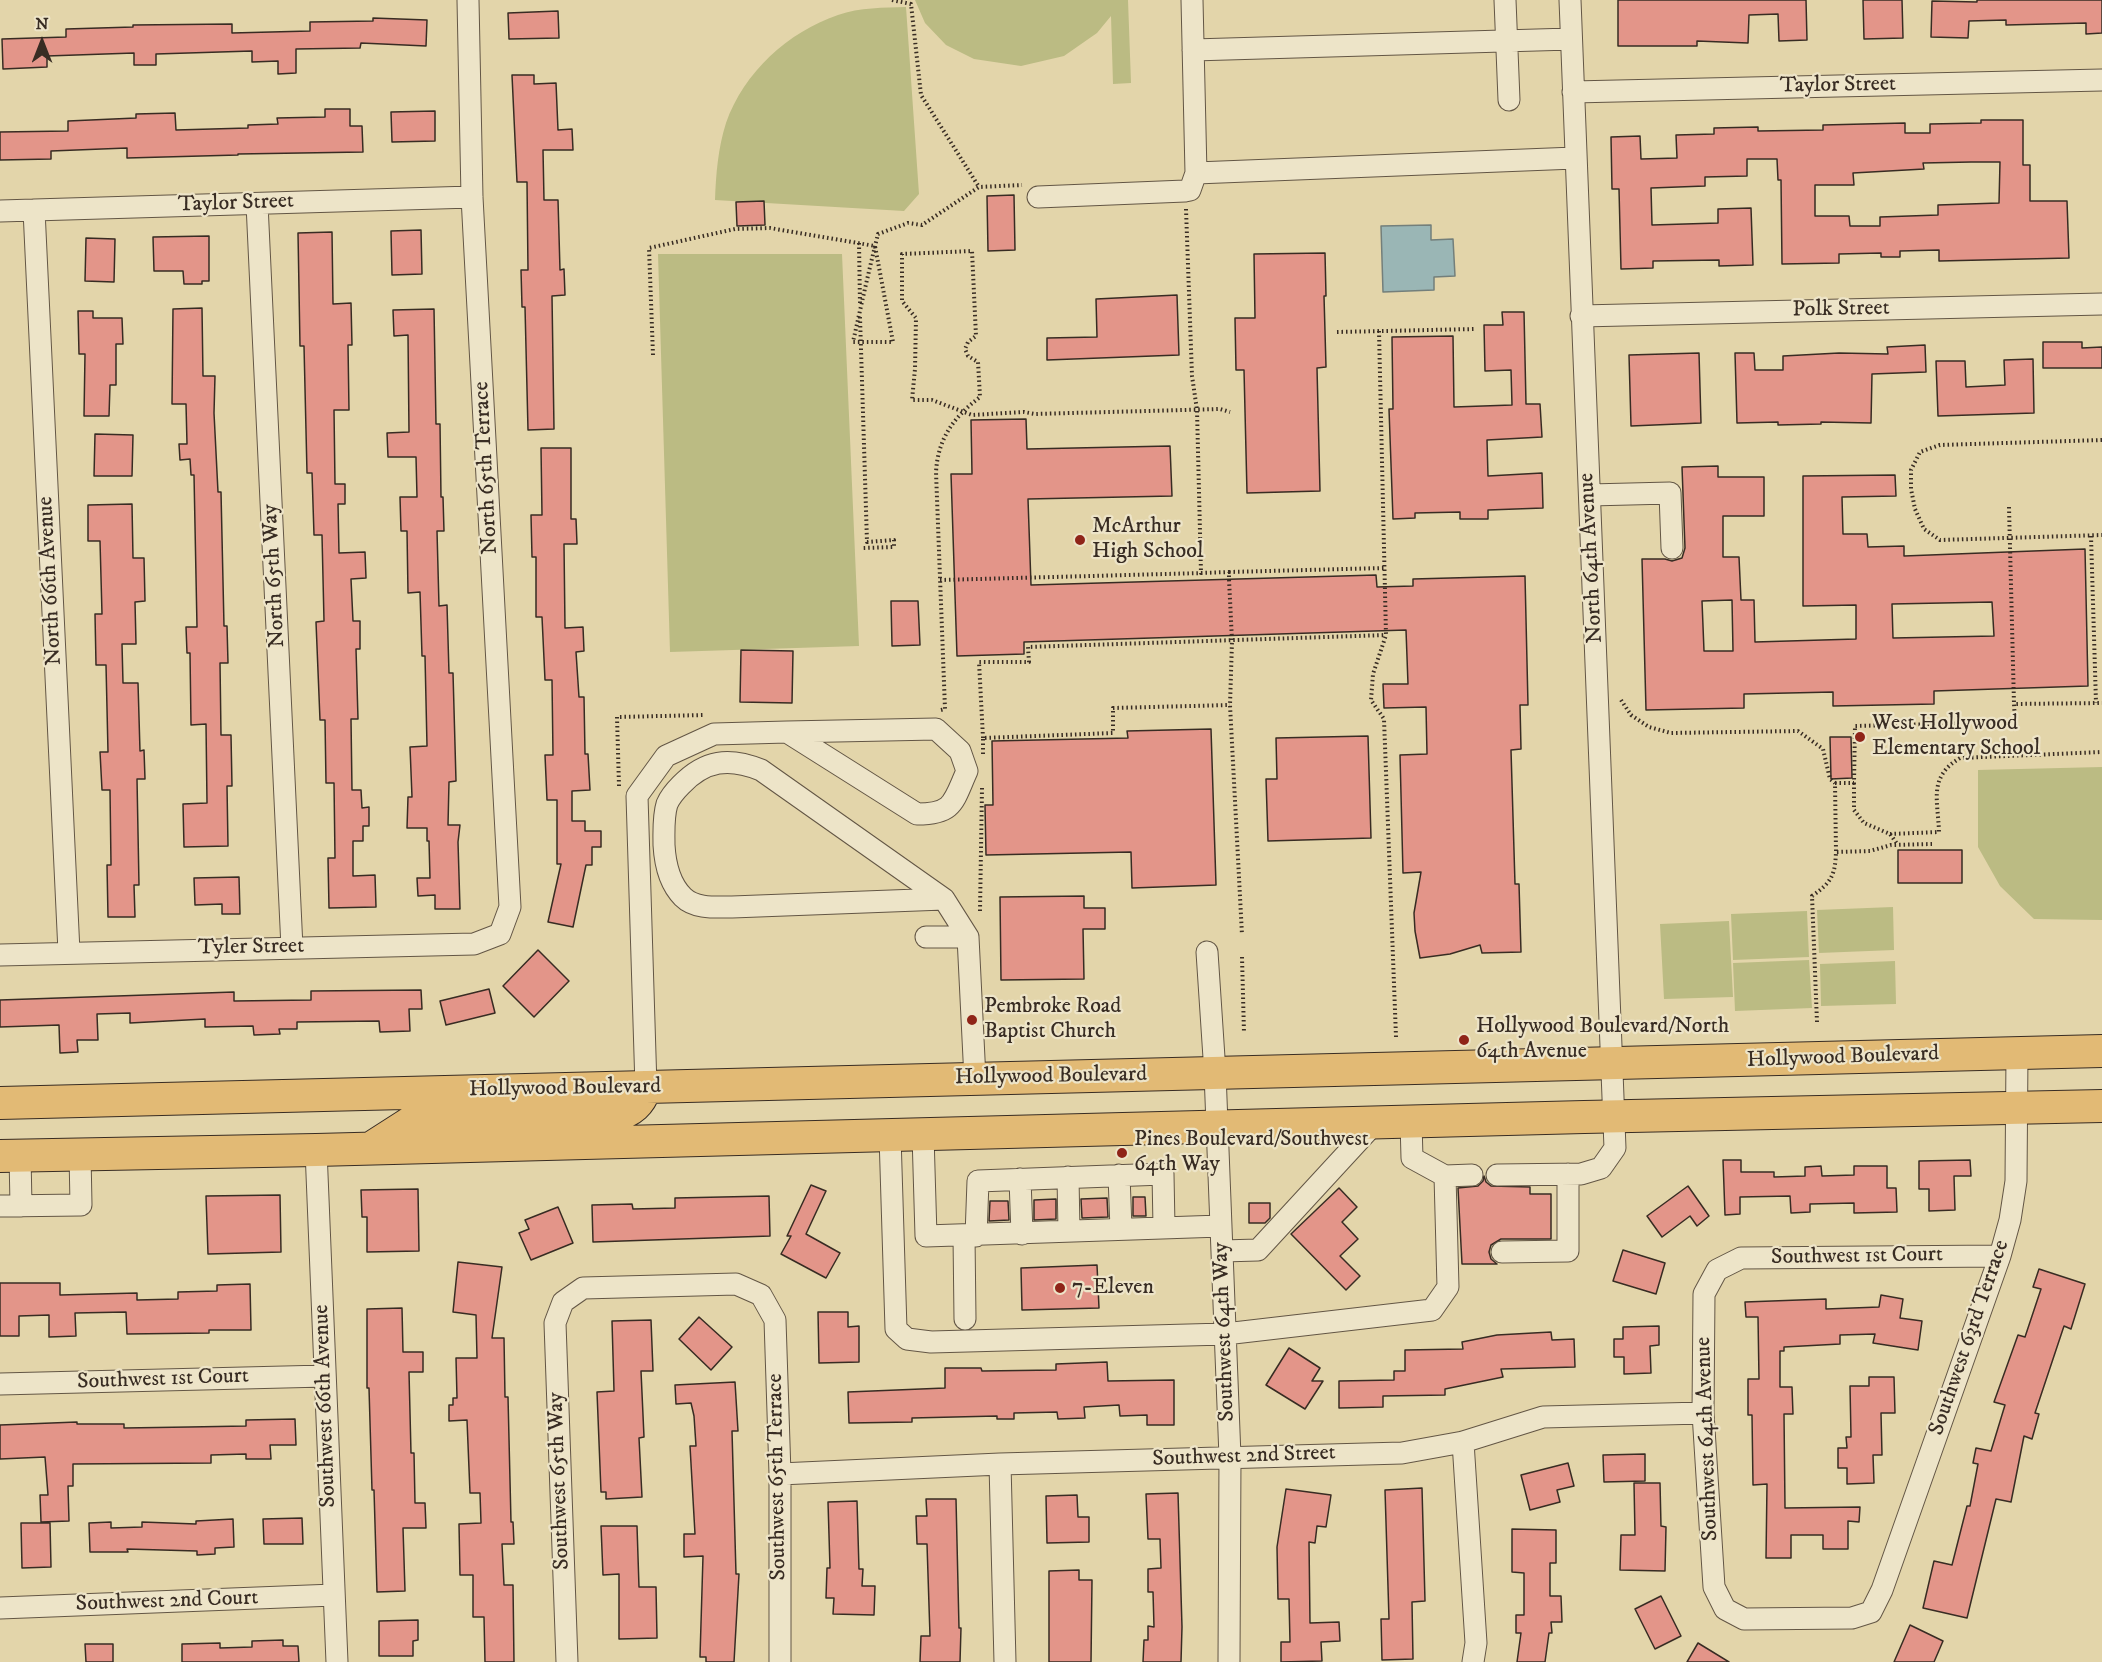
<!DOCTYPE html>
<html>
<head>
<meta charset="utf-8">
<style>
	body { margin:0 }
	#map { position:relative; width:2102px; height:1662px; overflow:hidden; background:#e3d5aa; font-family:"IM FELL DW Pica",serif }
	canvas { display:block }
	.north { position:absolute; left:12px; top:12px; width:60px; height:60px; -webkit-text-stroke:4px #ede4c8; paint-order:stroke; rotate:0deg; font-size:16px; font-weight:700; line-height:24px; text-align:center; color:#382c23 }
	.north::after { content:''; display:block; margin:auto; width:21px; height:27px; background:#382c23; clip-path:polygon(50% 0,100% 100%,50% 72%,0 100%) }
</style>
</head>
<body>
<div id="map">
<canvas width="2102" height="1662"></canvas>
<div class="north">N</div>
</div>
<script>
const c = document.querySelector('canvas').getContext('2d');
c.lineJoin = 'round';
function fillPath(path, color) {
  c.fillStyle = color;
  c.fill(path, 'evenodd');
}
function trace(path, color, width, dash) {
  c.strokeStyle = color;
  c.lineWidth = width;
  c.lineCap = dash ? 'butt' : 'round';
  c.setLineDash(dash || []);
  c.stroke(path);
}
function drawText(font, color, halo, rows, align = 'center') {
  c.font = font + ' "IM FELL DW Pica",serif';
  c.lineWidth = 4.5;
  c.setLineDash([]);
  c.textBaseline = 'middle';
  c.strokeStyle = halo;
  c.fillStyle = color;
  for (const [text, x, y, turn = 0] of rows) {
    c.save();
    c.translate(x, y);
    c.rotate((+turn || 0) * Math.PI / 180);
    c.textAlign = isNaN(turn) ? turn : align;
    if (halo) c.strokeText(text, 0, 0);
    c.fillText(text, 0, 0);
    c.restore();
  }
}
fillPath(new Path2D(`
	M915,0H1128L1131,83L1113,84L1111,16L1097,33L1064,56L1021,66L974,59L946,45L925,23Z
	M906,7L919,194L904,211L715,200C716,174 718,148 726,123C744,72 788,32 838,15C860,7 884,8 906,7Z
	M658,254H842L859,646L670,652Z
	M2102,767V920L2034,919L2000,886L1978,847V770Z
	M1893,907L1894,950L1819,953L1817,910Z
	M1807,911L1809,957L1733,960L1731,914Z
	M1729,921L1733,997L1664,999L1660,924Z
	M1809,960L1812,1008L1735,1011L1733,963Z
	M1895,961L1896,1004L1821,1006L1820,964Z`), '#bbbb83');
const water = new Path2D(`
	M1431,225V240L1453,239L1455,276L1434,277V290L1383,292L1381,226Z`);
fillPath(water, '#9ab6b5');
trace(water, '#737f7b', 1.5);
const building = new Path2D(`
	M1618,0H1806L1807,40L1779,41L1778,14L1749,15L1748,43L1697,41V46H1618Z
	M1863,0H1902L1903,38L1864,39Z
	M1977,0H2102V33L2086,34V23L2006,25V20L1969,21L1968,38L1931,37L1932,1L1977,2Z
	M558,11L559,38L509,39L508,13Z
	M373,18L427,20L426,46L361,43L360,48L296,49V73L278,74V61L252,62V51L156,54V65H134V53L47,56V67L3,69L2,39L66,37V29L133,27V25L232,24V33L310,31V22L373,21Z
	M512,75H534V84L556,83L558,130L572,129L573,150H543L544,200H558L560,270L564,269L565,295L552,296L554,429L528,430L525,307H522L521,270H528L527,182H517Z
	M325,109H350V126H362L363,152L238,154V155L127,158V148L51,151V159L0,160V132L68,131V121L136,118V114L175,113L176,130L248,128V125L278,124L277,118L325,117Z
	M435,111V141L392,142L391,112Z
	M1981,120H2023V165H2030V201H2067L2069,258L1939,261V250L1900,251V257H1881V253L1839,254V263L1782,264L1781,180H1778L1777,159H1747V176L1705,177V186L1651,188L1652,225L1718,223V209L1751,208L1753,265L1719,266V260L1653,261V268L1621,269L1619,189H1612L1611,137L1640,136L1641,159L1677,158L1676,135L1714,134V128L1758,127V131L1823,130V125L1905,123V133H1930V124L1981,123ZM1971,162H2000L1999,203L1938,205V215L1880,217V226H1850L1849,216H1815V185H1854L1853,173L1924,169L1923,163Z
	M1014,195L1015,250L988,251L987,196Z
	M764,201L765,225L737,226L736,202Z
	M421,230L422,274L392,275L391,231Z
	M332,232L333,304L351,303L352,345H348L349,410H334L335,484H345V504H338L339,553L365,552L366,578L351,579L353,621H360V649H356L358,719H351L352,790H361L362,808L369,807V826H363V841H353V876L375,875L376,907L329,908L328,858H335L334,783H326L325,720H320L316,622L324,621L322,535H314L312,473H307L304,346H300L298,233Z
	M209,236V281H202V284H184L183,271H154L153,237Z
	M86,238L115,239L114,282L85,281Z
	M1325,253L1326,296H1324L1326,367L1317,368L1320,491L1247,493L1244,370H1236L1235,318H1255L1254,254Z
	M1177,295L1179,355L1047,360V338L1097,337L1096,299Z
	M202,308L203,376H215L214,413L218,492H221L224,626H227L228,663H220L221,735H231L232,786H227L228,846L184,847L183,804L207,803L206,724L191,725L190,653H187L186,627H197L194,475H191L190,459L180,460L179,444H187L186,404H172L173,309Z
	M434,309L436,424H440L441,497H443L444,531H437L439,606L447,605L449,673H453L456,781L449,782L448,825H460L458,842L460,909H435V895L418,896L417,878H430L429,841H427V828H407L408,797H412L410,747L427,746L425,656H422L420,592L408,593L407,531H401L400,497H417L416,457H388L387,433L409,432L408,335L394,336L393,310Z
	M78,311H93V318H122L123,344H116V385H110L109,416H84L85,354H79Z
	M1502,312H1524L1526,404H1540L1542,437L1487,440L1488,476L1542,473L1543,508L1488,510V519H1460V512L1415,513V518L1393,519L1389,409H1393L1392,337L1453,336L1454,407L1512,405L1511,370L1485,371L1484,325H1503Z
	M2043,342H2082V348L2102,347V368H2043Z
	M1925,345L1926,372L1872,374L1871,423L1821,422V424L1778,425V422L1737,423L1735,353H1754L1755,370H1783V356L1839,353L1888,354L1887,347Z
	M1699,353L1701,423L1631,426L1629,355Z
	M2033,359L2034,413L1938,416L1936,361H1965L1966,387L2005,385L2004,360Z
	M1026,419L1027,449L1170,446L1172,496L1028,499L1031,585L1376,575L1377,587L1413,586V579L1525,576L1528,705H1520L1521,749L1511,750L1515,884H1519L1521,952L1482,953L1480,945L1450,954L1420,958L1415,931L1414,913L1421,872L1403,873L1400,755L1427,754L1426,707L1384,708L1383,684H1408L1406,630L1024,642V654L957,656L951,474H972L971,420Z
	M95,434L133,435L132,476H94Z
	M541,448H571V519H576L577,544H564L565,628L583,627L584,651L576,652L579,697H584L585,754H588L590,790L572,791V821H585V831H601V847H592V865H586L573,927L548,922L561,864H557V800H547L545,755H553L552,680H545L542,617H536V557H532L531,515H542Z
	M1718,466V477H1764V516H1723V557H1739L1741,600H1754L1755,642L1856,639V605L1803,606V476L1895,475L1896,496L1842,497L1843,534H1867L1868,547L1904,546V556L2085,549L2088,686L1934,691V704L1833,706V692L1744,694V708L1646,710L1642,559H1665L1672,561L1682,558L1685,548L1682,467ZM1732,600L1733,651H1704L1702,601ZM1992,602L1994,636L1893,638L1892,604Z
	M132,504L133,558H144L145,601L135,602L136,644H122L123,683H138L140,751L144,750L145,779H137L139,885H134L135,917H108L107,865H111L110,790H102L100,752H108L106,665H96L95,614H102L100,541H88V505Z
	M891,601H918L920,645L892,646Z
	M741,650L793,651L792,703L740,702Z
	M1211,729L1216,885L1132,888L1131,852L986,855L985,805H993L992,741L1128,738L1127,731Z
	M1368,736L1371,838L1268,841L1266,779H1277L1276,738Z
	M1830,737H1851L1852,778L1831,779Z
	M1898,850H1962V883H1898Z
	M239,877L240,914H222V904L195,905L194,878Z
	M1084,896V908H1105V929H1083L1084,979L1001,980L1000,897Z
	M538,950L569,981L534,1017L503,986Z
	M489,989L495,1013L446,1025L440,1001Z
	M421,990L422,1009H409L410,1031L380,1032L379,1021L297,1022V1029H279L280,1034L254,1035L253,1026L205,1027V1019L130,1023V1013L97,1014L98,1040H77L78,1052L60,1053L59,1025L0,1027V1000L234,992V1001L311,1000V991Z
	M1723,1160H1741V1172H1774V1177L1805,1176V1167L1821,1166L1822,1176L1854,1175V1166H1887V1188H1896L1897,1212L1854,1213V1203L1810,1204V1212L1791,1213L1790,1196L1740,1197V1214L1725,1215Z
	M1970,1160L1971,1176H1954L1955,1210L1929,1211V1189H1919V1161Z
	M1484,1176L1486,1182L1491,1186L1530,1187V1194H1551V1239H1501L1491,1245L1489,1252L1491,1259L1497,1264H1462L1458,1188L1478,1186L1483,1181Z
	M811,1185L826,1191L806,1234L840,1253L826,1278L781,1254L791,1236H787Z
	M1688,1186L1709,1216L1697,1226L1690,1216L1662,1237L1647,1216Z
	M1339,1188L1357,1207L1342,1222L1358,1239L1340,1256L1360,1276L1346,1290L1291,1234Z
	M418,1189L419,1251L367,1252V1217H362L361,1190Z
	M280,1195L281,1252L208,1254L206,1196Z
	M769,1196L770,1236L593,1242L592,1205L632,1204L633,1209L675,1208V1198Z
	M1133,1197H1145L1146,1216H1133Z
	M1107,1198L1108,1217L1082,1218L1081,1199Z
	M1056,1199V1219L1034,1220V1200Z
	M990,1201H1008L1009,1220L989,1221Z
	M1249,1203H1270V1218L1265,1223H1249Z
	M558,1207L573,1243L531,1260L519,1233L529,1229L525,1220Z
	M1623,1250L1665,1263L1656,1294L1613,1281Z
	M458,1262L502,1267L492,1338H504L505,1397H508L511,1522H513L514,1544H502L504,1585H513L514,1662H485L484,1617H473V1575H460L459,1524L481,1523L480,1493H470L467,1420L449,1421V1405H453V1398H457L456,1358H477L476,1315L453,1312Z
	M1097,1265L1099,1308L1022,1310L1021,1268Z
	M2039,1269L2085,1284L2071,1329L2064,1326L2035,1413L2039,1414L2032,1439L2024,1436L2011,1502L1996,1499L1967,1618L1923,1608L1934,1561L1952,1565L1967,1506H1970L1978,1464L1973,1463L1976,1448L1991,1451L2005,1405L1994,1402L2018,1335L2025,1337L2041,1289L2033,1287Z
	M0,1283H60V1295L137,1293V1300L178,1299V1292L217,1291V1285L250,1284L251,1330H209V1333L127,1334L126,1312L75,1313L76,1336L49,1337V1315L19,1316V1336H0Z
	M1881,1295L1903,1299L1900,1318L1922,1321L1918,1350L1873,1343L1875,1334L1840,1335V1344L1784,1347V1351H1780V1387H1792L1793,1414H1784L1785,1508L1860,1507L1859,1522L1848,1521V1549H1823V1535H1791V1558H1766L1767,1484L1753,1485L1752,1415H1748V1379H1759L1758,1317H1746L1745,1302L1826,1299V1309L1879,1307Z
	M402,1308L403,1352H423V1372H409L411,1453H414L415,1503H425L426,1528H403L405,1591L377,1592L374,1490H372L369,1388H367V1309Z
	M818,1312H848V1327L859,1326V1362L819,1363Z
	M699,1317L732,1347L711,1370L679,1339Z
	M651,1320L653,1371H641L644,1437L639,1438L642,1497L606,1499V1492H601L597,1392L614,1391L612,1321Z
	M1659,1326V1345L1650,1346L1651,1373L1624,1374V1357H1614V1339H1623V1327Z
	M1551,1332L1552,1340L1574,1339L1575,1367L1501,1369L1503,1377L1445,1389V1395L1383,1396V1407L1339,1408V1381L1394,1380V1371H1405V1350L1463,1349L1462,1342L1497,1335Z
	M1289,1348L1320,1368L1312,1381H1323L1305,1409L1266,1385Z
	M1107,1362L1108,1381L1174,1380V1425H1147V1415L1120,1416L1119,1405L1084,1407L1085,1418L1058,1419L1057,1412L1014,1413V1419H997V1416L912,1418V1422L849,1423L848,1392L945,1388V1368H981L982,1371L1056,1370V1364Z
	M1869,1377H1894L1895,1413H1881L1882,1455H1873L1874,1483L1847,1484V1468H1838V1448H1847L1846,1437H1851L1850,1386H1869Z
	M735,1382L738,1431H732L736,1574H739L734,1662H706V1657H700L703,1556L684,1557V1534H695L690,1446H696L694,1416L691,1403L676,1404L675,1385Z
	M295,1419L296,1445H270L271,1459H246V1454L211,1455V1463L73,1464V1486H68L69,1521L41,1522L40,1495H48L45,1457L0,1459V1425L77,1422V1424H124V1428L189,1427L246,1426V1420Z
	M1645,1454V1481L1604,1482L1603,1455Z
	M1568,1463L1574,1486L1557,1490L1560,1502L1530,1510L1521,1475Z
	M1634,1483H1660L1661,1526L1666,1527L1665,1571L1620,1570L1621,1535H1635Z
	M1422,1488L1425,1601L1412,1602L1413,1659L1382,1660L1381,1619H1389L1385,1490Z
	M1286,1489L1331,1495L1326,1527L1317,1526L1315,1543L1309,1542L1310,1623L1339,1622L1340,1641L1321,1642L1322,1661L1281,1662V1642H1290L1289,1599H1278L1277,1547Z
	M1178,1493L1182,1627L1181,1662H1143L1144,1640H1148V1626L1154,1627L1153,1592H1148V1569L1161,1568L1160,1539H1148L1146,1494Z
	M1077,1495L1078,1517H1089V1542L1047,1543L1046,1496Z
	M926,1499H956L959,1628H961L960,1662H920L921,1636H930L927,1544H917L916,1516H927Z
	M857,1501L859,1569H863L862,1586H875L874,1615L833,1614L834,1598H826L827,1568H830L828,1502Z
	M302,1518L303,1544H264L263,1519Z
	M233,1519L234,1547L215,1548V1554L197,1555V1551L127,1549L128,1552H90L89,1523L111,1522V1528L142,1527V1522L196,1524V1521Z
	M21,1523H50L51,1567L22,1568Z
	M601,1526H637L639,1587H656L657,1638L619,1639V1574L603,1575Z
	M1512,1529L1556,1530V1563H1550V1596H1561L1562,1622H1551L1552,1633H1549L1545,1662H1517L1521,1633H1516V1615H1524V1573L1512,1572Z
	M1079,1570V1580H1092L1091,1662H1049V1571Z
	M1661,1596L1681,1636L1655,1649L1635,1609Z
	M418,1620V1640L413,1641V1656H379V1621Z
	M1910,1625L1943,1641L1934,1662H1894Z
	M283,1640V1646H298L299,1662H182V1644L220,1643V1648L252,1647V1641Z
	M1698,1643L1729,1662H1687Z
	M85,1644H113V1662H86Z`);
fillPath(building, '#e39589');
trace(building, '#382c23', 1.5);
const minor = new Path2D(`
	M1192,0L1196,173L1575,158
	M1505,0L1509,100
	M1193,50L1571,39
	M1573,92L2102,80
	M1038,197L1185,191L1190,190L1196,173
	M257,204L292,948
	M34,210L69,952
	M0,211L472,197
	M1581,316L2102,304
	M1590,495L1670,493L1672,548
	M944,899L732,907C716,907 695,909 683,897C670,884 665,863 664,845C664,832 663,817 667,804C670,797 676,790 681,785C705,760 729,757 761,770L944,899L968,937L975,1079
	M926,937H968
	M1207,952L1215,1073L1230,1457L1229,1662
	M0,955L474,944L500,934L510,907L472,197L468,0
	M646,1087L637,796L666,756L714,734L787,732L917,814C954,814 953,802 967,771L960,751L936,729L787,732
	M1411,1122L1412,1158L1445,1176L1472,1175
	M923,1135L926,1236L1221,1226
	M890,1136L896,1329L907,1339L931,1342L1225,1334L1432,1310L1448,1287L1445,1176
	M316,1150L337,1662
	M20,1155L21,1206
	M1119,1175L1121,1229
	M1497,1175L1581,1174L1601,1168L1615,1148L1570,0
	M1068,1177L1069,1231
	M1020,1179L1022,1234
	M0,1206L81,1205L80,1154
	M964,1236L965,1319
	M976,1236L978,1181L1163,1174L1164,1227
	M1222,1251L1258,1250L1375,1123
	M1502,1252L1568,1251V1174
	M2000,1256L1741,1258L1717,1270L1704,1294L1703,1413L1714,1587L1725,1609L1744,1619L1852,1618L1871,1612L1882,1590L2000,1256L2010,1220L2016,1181L2017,1054
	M0,1384L325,1376
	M1463,1442L1476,1643L1473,1662
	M1000,1464L1005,1662
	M780,1474L1000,1464L1402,1453L1463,1442L1543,1417L1703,1413
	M0,1608L334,1595
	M567,1662L555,1323L563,1302L583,1288L736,1284L761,1295L775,1320L780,1474V1662`);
const highway = new Path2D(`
	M0,1103L2102,1051
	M371,1148L410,1123L614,1115C632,1112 640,1103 646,1087
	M0,1156L316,1150L1584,1117L2102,1106`);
trace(minor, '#635645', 23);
trace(highway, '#382c23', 34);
trace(new Path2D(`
	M892,0L911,4L921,95L979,187
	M1186,209L1192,376L1197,410L1201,573L1229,572V579L1232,641L1230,705L1242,935
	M859,243L860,304
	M860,317L867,542L894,540V547L863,548
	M1379,331L1386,635L1373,674L1371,700L1384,719L1396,1037
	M1337,332L1475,329
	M653,355L649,248L735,229L770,228L875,246L893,342H853C861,306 869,270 878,234L908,223L922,225L979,187L1022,185
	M2102,440L1940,445L1920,452L1911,470V489L1915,509L1924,529L1940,540L2102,535
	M2009,507L2014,704
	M2091,536L2096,703
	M1229,572L1384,568
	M940,580L1203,573
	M1621,700L1631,715L1649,727L1671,733L1798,731L1823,749L1830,779L1835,783L1836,852
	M941,710L945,709L936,472C938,438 954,417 980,397L978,362L968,356L965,349L968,342L976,336L972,251L902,254V301L916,318L915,369L912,400H932L972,415L1024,412L1035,414L1220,409L1230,412
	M983,738L979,662H1029L1028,647L1386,635
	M983,754V738L1113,733V708L1230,705
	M1835,783H1854L1855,726L2015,722L2014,704L2102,703
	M1854,783V810L1864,823L1890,834L1898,845
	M619,786L617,717L705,715
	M1890,834L1939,832C1938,800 1928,777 1960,758L2102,752
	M980,911L982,788
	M1242,957L1244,1033
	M1817,1022L1812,896C1832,882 1835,875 1836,852L1870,851L1891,845L1932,844`), '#382c23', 4, [1.5, 3]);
trace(minor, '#ede4c8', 21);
trace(highway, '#e2ba75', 32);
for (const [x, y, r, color] of [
	[1080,540,6,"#8f2418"],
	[1860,737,6,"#8f2418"],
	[972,1020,6,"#8f2418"],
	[1464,1040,6,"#8f2418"],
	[1122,1153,6,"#8f2418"],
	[1060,1288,6,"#8f2418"]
]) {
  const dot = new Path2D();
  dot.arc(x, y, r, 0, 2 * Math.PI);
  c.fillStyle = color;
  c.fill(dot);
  trace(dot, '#ede4c8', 2);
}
drawText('22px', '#382c23', '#ede4c8', [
	["Taylor Street",1838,86,-1],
	["Taylor Street",236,204,-2],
	["Polk Street",1841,310,-1],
	["North 65th Terrace",487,468,-93],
	["North 64th Avenue",1592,558,-93],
	["North 65th Way",275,576,-93],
	["North 66th Avenue",51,581,-93],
	["Tyler Street",251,948,-1],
	["Hollywood Boulevard",1843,1058,-2],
	["Hollywood Boulevard",1051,1077,-1],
	["Hollywood Boulevard",565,1089,-1],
	["Southwest 1st Court",1857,1257,-1],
	["Southwest 64th Way",1225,1332,-92],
	["Southwest 63rd Terrace",1970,1338,-71],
	["Southwest 1st Court",163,1380,-2],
	["Southwest 66th Avenue",326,1406,-92],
	["Southwest 64th Avenue",1708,1439,-92],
	["Southwest 2nd Street",1244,1457,-2],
	["Southwest 65th Terrace",778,1477,-91],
	["Southwest 65th Way",560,1481,-92],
	["Southwest 2nd Court",167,1602,-2]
]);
drawText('22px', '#382c23', '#ede4c8', [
	["McArthur",1092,527],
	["High School",1092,552],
	["West Hollywood",1872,724],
	["Elementary School",1872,749],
	["Pembroke Road",984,1007],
	["Baptist Church",984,1032],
	["Hollywood Boulevard/North",1476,1027],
	["64th Avenue",1476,1052],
	["Pines Boulevard/Southwest",1134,1140],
	["64th Way",1134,1165],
	["7-Eleven",1072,1288]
], 'left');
</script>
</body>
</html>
